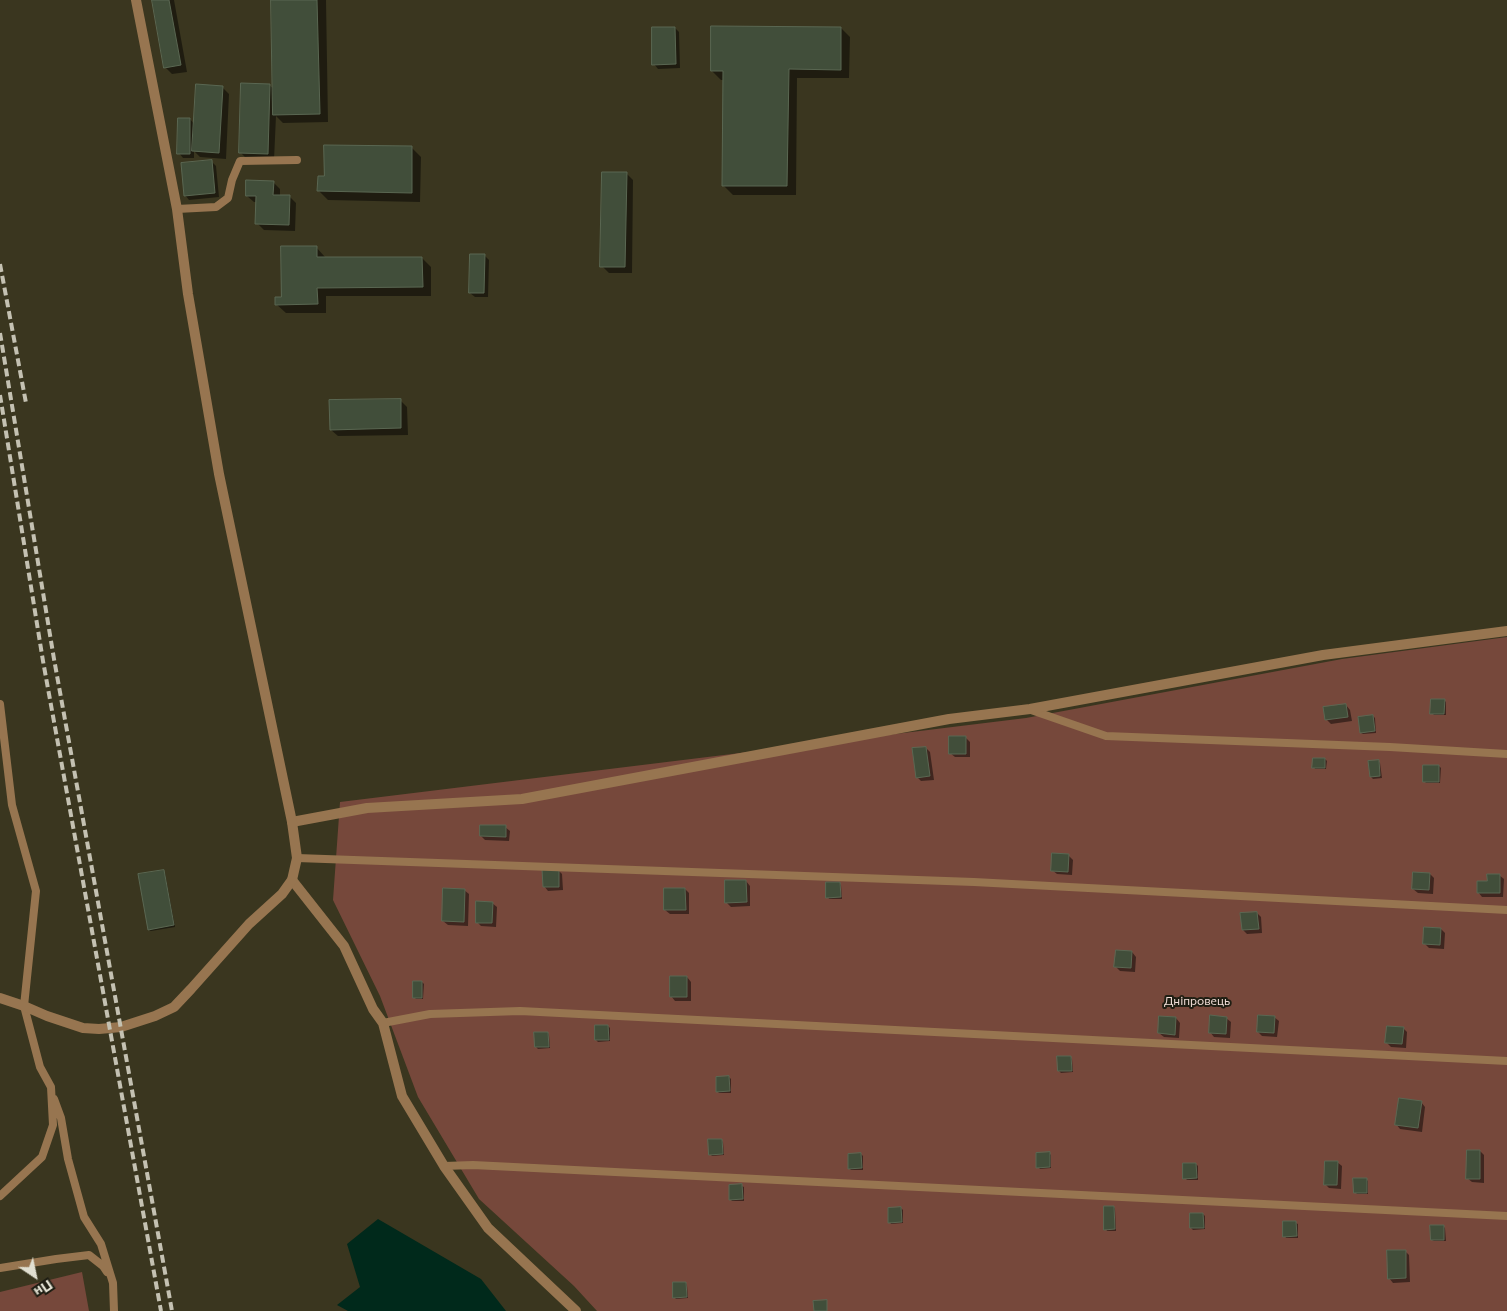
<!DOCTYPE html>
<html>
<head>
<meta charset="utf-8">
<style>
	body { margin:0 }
	#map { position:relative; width:1507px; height:1311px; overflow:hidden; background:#3a361f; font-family:Commissioner,sans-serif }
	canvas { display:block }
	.north { position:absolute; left:10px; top:1251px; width:50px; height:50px; -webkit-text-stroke:4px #1f1e13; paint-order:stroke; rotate:146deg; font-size:14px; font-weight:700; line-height:20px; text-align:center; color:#e1dfd1 }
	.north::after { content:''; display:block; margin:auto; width:18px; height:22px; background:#e1dfd1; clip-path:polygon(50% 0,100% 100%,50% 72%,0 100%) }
</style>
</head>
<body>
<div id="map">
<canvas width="1507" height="1311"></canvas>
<div class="north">Пн</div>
</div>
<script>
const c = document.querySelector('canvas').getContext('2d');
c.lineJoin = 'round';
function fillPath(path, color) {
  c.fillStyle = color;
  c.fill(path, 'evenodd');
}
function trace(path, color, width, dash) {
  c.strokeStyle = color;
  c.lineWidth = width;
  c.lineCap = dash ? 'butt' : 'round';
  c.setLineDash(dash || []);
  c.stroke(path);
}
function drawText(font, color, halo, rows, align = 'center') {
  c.font = font + ' Commissioner,sans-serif';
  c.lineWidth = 4;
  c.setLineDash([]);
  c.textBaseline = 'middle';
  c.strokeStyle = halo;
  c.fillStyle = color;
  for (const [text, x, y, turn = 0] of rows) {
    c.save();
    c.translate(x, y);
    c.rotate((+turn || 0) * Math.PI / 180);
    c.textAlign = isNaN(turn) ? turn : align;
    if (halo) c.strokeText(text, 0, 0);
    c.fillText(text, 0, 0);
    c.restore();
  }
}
fillPath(new Path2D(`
	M1507,637V1311H597L574,1286L479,1199L418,1097L380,996L333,900L340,802L1026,718L1342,659Z
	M82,1272L89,1311H0V1292Z`), '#76483b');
fillPath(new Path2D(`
	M378,1219L481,1279L506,1311H348L337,1305L360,1287L347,1244Z`), '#00291b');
fillPath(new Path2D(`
	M153,0H174L187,72L172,74L165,67Z
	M272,0H326L328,122L283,123L276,116L274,160H248L241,153L269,85L274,89Z
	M675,28L679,32L680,68L658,69L654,64Z
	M841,28L850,37L849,78H797L796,195H733L723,185L724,80H721L712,71Z
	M222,87L229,94L226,159L200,157L194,151V158H183L179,153L190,119L195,125Z
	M412,148L421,157L420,202L328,200L319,191L325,178Z
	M212,162L216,166L219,197L189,200L185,195Z
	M626,173L633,180L632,273H609L602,266Z
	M273,182L280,189V196H289L296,203L295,231L264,230L257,223V202H254L247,196Z
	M316,247L325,257V259L422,258L431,267V296H326V313H286L276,304L283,298Z
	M485,256L489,260L488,297H475L470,293Z
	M400,400L407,407L408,435L338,436L331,430Z
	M1444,700L1446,702V715H1434L1432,713Z
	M1346,705L1350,710L1352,721L1331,724L1327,720Z
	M1373,716L1375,718L1376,733L1363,734L1361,733Z
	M966,738L970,742V757H955L950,753Z
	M926,748L930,752L934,780L921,781L917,777Z
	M1325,759L1327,761L1326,769H1315L1314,767Z
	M1378,761L1380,763L1382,778L1373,779L1371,777Z
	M1439,766L1441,768L1440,783H1426L1424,781Z
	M505,827L510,831L509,841L485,840L481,836Z
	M1069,856L1073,860L1072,875L1057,874L1052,870Z
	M558,870L562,874L563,890L548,891L544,886Z
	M163,871L165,873L175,927L151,931L149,930Z
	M1430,874L1434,878L1433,894L1418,893L1413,889Z
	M1499,875L1504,879L1503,897H1482L1478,892L1488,882Z
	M746,881L750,886V906L731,907L726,902Z
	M839,883L841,885L842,899H829L828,897Z
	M685,889L689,893V914H670L665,910Z
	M464,890L469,894L468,926L448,925L443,921Z
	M492,903L497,907L496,927L481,926L477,922Z
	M1257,913L1261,917L1262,933L1247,934L1243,930Z
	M1441,929L1445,933L1444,949L1429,948L1425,944Z
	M1117,951L1132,952L1136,957L1135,972L1120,971L1116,967Z
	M687,977L691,982V1001H675L671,996Z
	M422,982L424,984L423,999H416L414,997Z
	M1274,1017L1279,1021L1277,1037L1262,1036L1258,1032Z
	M1176,1018L1180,1023L1179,1038L1164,1037L1159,1033Z
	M1226,1018L1231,1022L1230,1038L1214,1037L1210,1032Z
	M608,1026L610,1028V1041L598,1042L596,1040Z
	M1403,1028L1407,1032L1406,1048L1391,1047L1387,1043Z
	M548,1033L549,1035L550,1048L538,1049L536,1047Z
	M1070,1057L1072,1059L1073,1072L1061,1073L1059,1071Z
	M729,1077L731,1079V1093H719L717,1091Z
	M1421,1102L1425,1107L1422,1132L1400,1129L1396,1124Z
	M721,1140L723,1142L724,1155L712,1156L710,1154Z
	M1480,1151L1484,1155V1183L1472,1182L1467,1178Z
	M1049,1153L1051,1155V1168L1040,1169L1038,1167Z
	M861,1154L863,1156V1170H851L849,1168Z
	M1337,1162L1342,1166L1341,1189L1329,1188L1325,1184Z
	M1196,1164L1198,1166V1180H1187L1185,1178Z
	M1366,1179L1368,1181V1194H1357L1355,1192Z
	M742,1186L744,1187V1201H732L730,1199Z
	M1114,1207L1115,1209L1116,1231H1107L1106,1229Z
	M901,1208L903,1210V1223L891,1224L890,1222Z
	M1203,1214L1205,1216V1229L1193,1230L1191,1228Z
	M1296,1223L1298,1224V1238H1286L1285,1236Z
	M1443,1226L1445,1228L1446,1241H1434L1432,1240Z
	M1405,1251L1409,1255L1410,1282L1393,1283L1389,1278Z
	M686,1283L687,1285L688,1298L676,1299L674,1297Z`), '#0007');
const building = new Path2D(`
	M152,0H169L181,65L164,68Z
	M271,0H317L320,114L273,115Z
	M711,26L841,27V70L789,69L787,186H722L723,71H711Z
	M652,27H675L676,64L652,65Z
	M241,83L270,84L268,154L239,153Z
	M196,84L223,86L219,153L192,151Z
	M178,118H190V154H177Z
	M324,145L412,146V193L317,191L318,176H324Z
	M212,160L215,193L184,196L181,163Z
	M602,172H627L625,267H600Z
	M246,180L274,181L273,195H290L289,225L255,224L256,196H246Z
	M281,246H317V257H422L423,287L317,288L318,304L275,305V297H281Z
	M470,254H485L484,293H469Z
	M401,399V428L330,430L329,400Z
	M1431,699H1445L1444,714H1430Z
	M1346,704L1348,717L1325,720L1323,707Z
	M1373,715L1375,731L1360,733L1358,717Z
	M949,736H966V754H949Z
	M926,747L930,776L916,778L912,748Z
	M1313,758H1325V768H1312Z
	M1379,760L1380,776L1370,777L1368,761Z
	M1423,765H1439V782H1423Z
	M480,825H506V837L480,836Z
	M1052,853L1069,854L1068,872L1051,871Z
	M559,868V887H543L542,869Z
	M164,870L174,925L148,930L138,874Z
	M1413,872L1430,873L1429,890L1412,889Z
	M1487,874H1500V893H1477V881H1487Z
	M725,880H746L747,902L725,903Z
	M826,882H840L841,897L826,898Z
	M443,888L465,889L464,922L442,921Z
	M664,888H685L686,910H664Z
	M476,901L493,902L492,923H476Z
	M1257,912L1259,929L1242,930L1240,913Z
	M1424,927L1441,928L1440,945L1423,944Z
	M1116,950L1132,951L1131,968L1114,967Z
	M670,976H687V997H670Z
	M413,981H422V998H413Z
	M1210,1015L1227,1017L1226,1034L1209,1033Z
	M1258,1015L1275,1016L1274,1033L1257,1032Z
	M1159,1016L1176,1017L1175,1035L1158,1033Z
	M595,1025H608L609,1040H595Z
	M1387,1026L1404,1027L1402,1044L1385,1043Z
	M534,1032H548L549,1047H535Z
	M1057,1056H1071L1072,1071H1058Z
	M729,1076L730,1091L716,1092V1077Z
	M1399,1098L1422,1101L1418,1128L1395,1125Z
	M708,1139H722L723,1154L709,1155Z
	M1467,1150H1480V1179H1466Z
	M1050,1152V1167L1036,1168V1153Z
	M861,1153L862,1168L848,1169V1154Z
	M1325,1161H1338L1337,1185H1324Z
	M1183,1163H1196L1197,1178L1183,1179Z
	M1353,1178H1367V1193H1354Z
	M742,1184L743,1199L729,1200V1185Z
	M1104,1206H1114L1115,1229L1104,1230Z
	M901,1207L902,1222L888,1223V1208Z
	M1190,1213H1203L1204,1228H1190Z
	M1283,1221H1296L1297,1236L1283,1237Z
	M1430,1225H1444V1240H1431Z
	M1387,1250H1406V1278L1388,1279Z
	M673,1282H686L687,1297L673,1298Z
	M827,1300V1311H814L813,1301Z`);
fillPath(building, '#414e3a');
trace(building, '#5a6752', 1);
trace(new Path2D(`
	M177,209L216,207L228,198L232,180L240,161L297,160
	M0,704L12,805L36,891L24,1006L40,1067L51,1087L53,1125L42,1157L0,1196
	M1031,710L1106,736L1390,747L1507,754
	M297,858L974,882L1507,910
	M383,1023L430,1014L520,1011L1507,1061
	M54,1099L61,1118L68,1159L84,1217L101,1244L113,1283L114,1311
	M444,1166L473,1165L1507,1216
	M0,1268L56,1259L89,1255L103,1266L107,1272`), '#977550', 8);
trace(new Path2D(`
	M292,822L367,808L522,799L949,719L1030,709L1323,655L1507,631
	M292,880L344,946L373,1009L383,1023L402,1096L444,1166L488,1228L576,1311`), '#977550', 10);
trace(new Path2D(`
	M0,998L24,1006L47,1016L83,1028L99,1029L121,1027L155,1016L174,1007L191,989L249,924L282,894L292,880L297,858L292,822L219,474L188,294L177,209L136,0`), '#977550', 10);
trace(new Path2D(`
	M0,264L26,403
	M0,333L54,659L172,1311
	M0,395L43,661L161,1311`), '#c4c1b2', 4, [8, 4]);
drawText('12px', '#f1ddd7', '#1f1e13', [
	["Дніпровець",1197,1001]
]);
</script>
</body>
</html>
